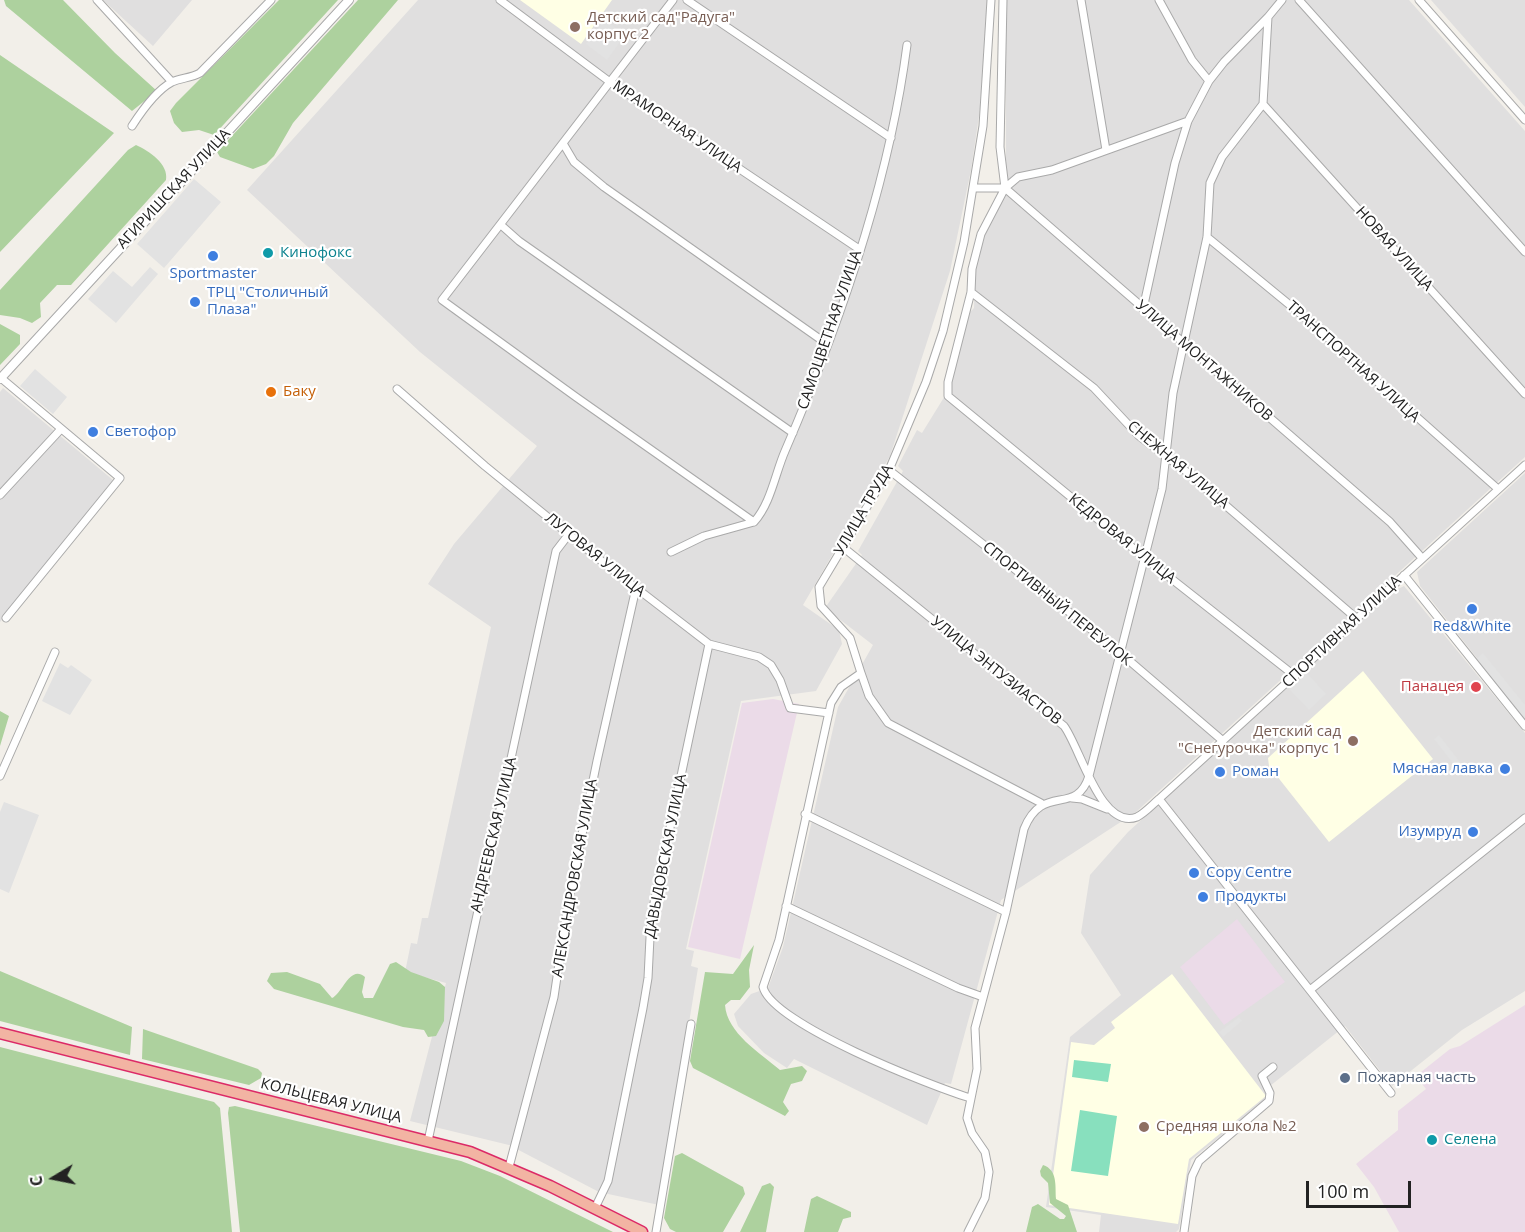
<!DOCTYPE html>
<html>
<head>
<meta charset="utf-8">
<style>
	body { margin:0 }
	#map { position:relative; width:1525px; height:1232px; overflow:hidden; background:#f2efe9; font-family:"Open Sans",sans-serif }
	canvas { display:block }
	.north { position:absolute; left:24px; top:1148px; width:60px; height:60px; -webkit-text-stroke:4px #fff; paint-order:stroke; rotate:260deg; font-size:16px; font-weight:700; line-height:24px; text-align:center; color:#222 }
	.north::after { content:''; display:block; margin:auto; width:21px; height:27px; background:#222; clip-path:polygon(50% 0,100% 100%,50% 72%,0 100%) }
	.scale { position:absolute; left:1306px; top:1181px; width:105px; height:27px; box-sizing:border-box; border:3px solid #222; border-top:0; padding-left:8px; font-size:18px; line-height:21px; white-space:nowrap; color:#222; -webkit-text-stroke:4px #fff; paint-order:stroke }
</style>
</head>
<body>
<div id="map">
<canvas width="1525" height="1232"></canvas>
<div class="north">С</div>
<div class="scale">100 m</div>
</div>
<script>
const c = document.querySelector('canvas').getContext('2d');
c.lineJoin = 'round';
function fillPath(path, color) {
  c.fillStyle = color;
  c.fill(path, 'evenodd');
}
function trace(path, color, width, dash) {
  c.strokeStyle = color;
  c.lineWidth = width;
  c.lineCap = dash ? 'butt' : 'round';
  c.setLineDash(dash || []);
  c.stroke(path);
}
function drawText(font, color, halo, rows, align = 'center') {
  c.font = font + ' "Open Sans",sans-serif';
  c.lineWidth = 4.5;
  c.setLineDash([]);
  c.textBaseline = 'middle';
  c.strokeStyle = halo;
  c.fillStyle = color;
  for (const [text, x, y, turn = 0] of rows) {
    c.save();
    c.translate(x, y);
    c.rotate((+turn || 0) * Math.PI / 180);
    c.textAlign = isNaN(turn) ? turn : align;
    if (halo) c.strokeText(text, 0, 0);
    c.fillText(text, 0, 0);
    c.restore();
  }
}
fillPath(new Path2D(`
	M103,0H192L153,46Z
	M418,0H987L980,109L971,170L950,271L890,456L803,605L839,630L842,644L816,691L741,701L686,949L694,951L691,966L698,968L659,1205L599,1192L509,1145L410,1121L446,983L405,972L411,943L417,944L422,918H428L491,627L428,584L454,544L537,446L420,352L247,190Z
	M1006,0H1409L1525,131V457L1136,812L1001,900L951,1084L945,1083L927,1125L794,1059L787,1068L764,1053L738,1026L734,1014L751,994L768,988L783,947L838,707L873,645L825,608L862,555L858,551L903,471L898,466L917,430L922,433L951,386L968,314L974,308L975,271L986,232L1002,196L1006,172Z
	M1431,0H1525V107Z
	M3,388L113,480L0,622V392Z
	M1525,473V719L1420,586L1417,572Z
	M1404,586L1525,733V991L1462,1030L1392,1086L1345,1026L1265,1090L1269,1097L1191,1160L1179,1229L1176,1232H1099L1101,1215L1046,1207L1070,1037L1121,995L1081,933L1090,875L1128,832L1394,591Z`), '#e0dfdf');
fillPath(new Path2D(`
	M773,699L799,704L740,959L688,947L742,703Z
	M1237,919L1285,982L1224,1025L1180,967Z
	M1525,1005V1232H1399L1374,1187L1356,1164L1398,1130V1111L1426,1089L1416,1076L1450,1049L1460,1046Z`), '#ebdbe8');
fillPath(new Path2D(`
	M520,0H612L581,44Z
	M1363,671L1433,759L1329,842L1269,766L1268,758Z
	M1172,974L1266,1096L1189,1159L1178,1224L1049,1205L1071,1042L1094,1045L1115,1028L1111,1022Z`), '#ffffe5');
fillPath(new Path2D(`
	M4,0H63L115,53L157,91L132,111L6,6Z
	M279,0H338L214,135L199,130L182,132L174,123L170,111L176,103Z
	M358,0H398L293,123L274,156L266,164L253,169L220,157L217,152Z
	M0,55L114,133L0,252Z
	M136,145C149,151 169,164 166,180L71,285H57L40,303L41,317L32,323L20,318L0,315V290L128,150Z
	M0,324L20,335V344L0,365Z
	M0,711L9,716L0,746Z
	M754,945L749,970L750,987L740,1000H731L725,1005C727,1033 760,1053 780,1070L802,1066L807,1071L802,1081L791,1084L783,1102L789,1111L785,1116L693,1068L690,1061L705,972L733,974Z
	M396,962L411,972L439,982L445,987L444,1021L436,1036L428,1037L424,1030L403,1027L274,989L267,981L271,973L287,972L320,984L332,998C343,993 350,964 365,977L362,992L364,998H373L390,964Z
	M0,971L132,1027L130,1055L0,1021Z
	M143,1029L258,1069L262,1073L261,1078L249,1085L142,1059Z
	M0,1047L214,1102L220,1108L232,1232H0Z
	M235,1106L461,1161L500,1176L613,1232H240L228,1113L229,1107Z
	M682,1153L743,1187L745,1194L723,1232H676L670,1229L664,1218L675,1156Z
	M1043,1165C1058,1170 1055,1186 1056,1199L1068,1205L1077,1232H1026L1032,1207L1038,1204L1060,1219H1064L1066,1216L1050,1203L1048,1183L1041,1176L1040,1171Z
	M770,1183L774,1187L766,1232H740L762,1186Z
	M817,1196L851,1212V1217L843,1219L838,1232H804L811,1199Z`), '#add19e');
fillPath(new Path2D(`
	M1074,1060L1111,1064L1108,1082L1072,1077Z
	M1080,1110L1117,1116L1108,1176L1071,1171Z`), '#88e0be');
fillPath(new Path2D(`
	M604,19L625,35L607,60L586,44Z
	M194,179L221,202L164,268L137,244Z
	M150,267L158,274L116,323L88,299L113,271L132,287Z
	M35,369L67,397L53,414L20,386Z
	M1483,653L1525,705V721L1475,660Z
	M60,663L68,668L71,665L92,680L70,715L42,701Z
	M1307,673L1326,694L1309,710L1289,689Z
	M1439,735L1467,771L1462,775L1434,739Z
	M4,802L39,815L9,893L0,889V812Z
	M1239,1017L1242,1021L1223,1037L1219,1032Z`), '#e2e2e2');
const minor = new Path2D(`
	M97,0L172,82
	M500,0L610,82L859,249
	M673,0L442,300L576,397L754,522
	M687,0L891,138
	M1003,0L1000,147L1005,188L981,234L972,269L971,292L948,382V396L1145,558L1295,676
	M1081,0L1106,150
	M1159,0L1192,60L1209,81
	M1299,0L1525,252
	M1419,0L1525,120
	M1263,104L1525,394
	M132,126C141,112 157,90 172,82C181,78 191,78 200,73L271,0
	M564,145L574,162L604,187L827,344
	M974,188H1005L1390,522L1422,558
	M1005,188L1018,177L1052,170L1188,121
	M501,225L519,241L793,433
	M1207,237L1302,315L1498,489
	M971,292L1094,388L1139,436L1187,472L1356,618
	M1143,309L1175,163L1188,121L1209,81L1224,62L1268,17
	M1,378L120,478L6,618
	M397,389L485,466L609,567L709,644L759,657L771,665L780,680L790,708L829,713
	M889,470L1111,645L1223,741
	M0,495L61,429
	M844,548L1064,726C1080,747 1101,831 1137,817C1145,813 1152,805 1159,799L1391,1093
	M671,552L704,536L754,522C771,503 775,474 785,451C840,324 889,183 907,45
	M1404,575L1525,726
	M861,673L869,696L888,723L1041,803
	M0,776L55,652
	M1072,798L1082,799L1107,809
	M1159,799L1525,465
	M805,814L1006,912
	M786,906L958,988L983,997
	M1310,990L1525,818
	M970,1098C931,1086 772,1024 763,987L779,940L831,703L841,687L861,673L850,638L821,606L819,587L889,470L926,382L943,331L964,242L983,126L991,0
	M428,1141L556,551L569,534
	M509,1167L554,997L568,903L597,761L636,588
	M595,1208L608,1181L643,1008L648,978L651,917L709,644
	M656,1232L691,1024
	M968,1232L985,1198L989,1172L985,1152L972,1133L967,1118L977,1069L975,1028L1006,912L1024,829C1043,782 1076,817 1089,776L1162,489L1173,393L1207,237L1210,183L1222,157L1263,104L1268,17L1282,0
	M1184,1232L1192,1176L1199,1161L1269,1101L1270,1093L1262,1076L1273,1067`);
const tertiary = new Path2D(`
	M0,379L349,0`);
const trunk = new Path2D(`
	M0,1033L470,1152L550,1186L642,1232`);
trace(minor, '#a9a9a9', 9);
trace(tertiary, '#a9a9a9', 10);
trace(trunk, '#dc2a67', 13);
trace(minor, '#fff', 7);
trace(tertiary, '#fff', 8);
trace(trunk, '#f2b4a3', 10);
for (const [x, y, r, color] of [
	[575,27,6,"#8d6e63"],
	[268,253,6,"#0f9aa8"],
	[213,256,6,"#3f7fe0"],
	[195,302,6,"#3f7fe0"],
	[271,392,6,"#e8710a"],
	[93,432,6,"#3f7fe0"],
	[1472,609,6,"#3f7fe0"],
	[1476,687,6,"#e0444e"],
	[1353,741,6,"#8d6e63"],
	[1505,769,6,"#3f7fe0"],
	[1220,772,6,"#3f7fe0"],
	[1473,832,6,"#3f7fe0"],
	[1194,873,6,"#3f7fe0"],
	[1203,897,6,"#3f7fe0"],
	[1345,1078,6,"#5c6f8a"],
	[1144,1127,6,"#8d6e63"],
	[1432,1140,6,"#0f9aa8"]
]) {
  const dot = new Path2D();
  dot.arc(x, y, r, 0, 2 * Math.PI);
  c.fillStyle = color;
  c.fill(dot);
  trace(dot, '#fff', 2);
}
drawText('15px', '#785e54', '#fff', [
	["Детский сад\"Радуга\"",587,18],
	["корпус 2",587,35],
	["Детский сад",1341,732,"right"],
	["\"Снегурочка\" корпус 1",1341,749,"right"],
	["Средняя школа №2",1156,1127]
], 'left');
drawText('15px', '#222', '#fff', [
	["МРАМОРНАЯ УЛИЦА",677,127,34],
	["АГИРИШСКАЯ УЛИЦА",174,189,-47],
	["НОВАЯ УЛИЦА",1394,249,48],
	["САМОЦВЕТНАЯ УЛИЦА",830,330,-71],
	["УЛИЦА МОНТАЖНИКОВ",1204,361,41],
	["ТРАНСПОРТНАЯ УЛИЦА",1353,362,42],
	["СНЕЖНАЯ УЛИЦА",1178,465,40],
	["УЛИЦА ТРУДА",864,510,-60],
	["КЕДРОВАЯ УЛИЦА",1122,539,39],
	["ЛУГОВАЯ УЛИЦА",595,555,39],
	["СПОРТИВНЫЙ ПЕРЕУЛОК",1057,604,39],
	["СПОРТИВНАЯ УЛИЦА",1342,632,-43],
	["УЛИЦА ЭНТУЗИАСТОВ",996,671,39],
	["АНДРЕЕВСКАЯ УЛИЦА",494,835,-77],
	["ДАВЫДОВСКАЯ УЛИЦА",666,856,-79],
	["АЛЕКСАНДРОВСКАЯ УЛИЦА",575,878,-80],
	["КОЛЬЦЕВАЯ УЛИЦА",331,1101,14]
]);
drawText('15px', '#0d838f', '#fff', [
	["Кинофокс",280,253],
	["Селена",1444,1140]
], 'left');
drawText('15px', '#366cbe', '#fff', [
	["Sportmaster",213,274,"center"],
	["ТРЦ \"Столичный",207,293],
	["Плаза\"",207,310],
	["Светофор",105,432],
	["Red&White",1472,627,"center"],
	["Мясная лавка",1493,769,"right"],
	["Роман",1232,772],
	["Изумруд",1461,832,"right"],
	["Copy Centre",1206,873],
	["Продукты",1215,897]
], 'left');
drawText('15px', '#c56008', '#fff', [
	["Баку",283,392]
], 'left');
drawText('15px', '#be3a42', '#fff', [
	["Панацея",1464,687]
], 'right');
drawText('15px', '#4e5e75', '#fff', [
	["Пожарная часть",1357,1078]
], 'left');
</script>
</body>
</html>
